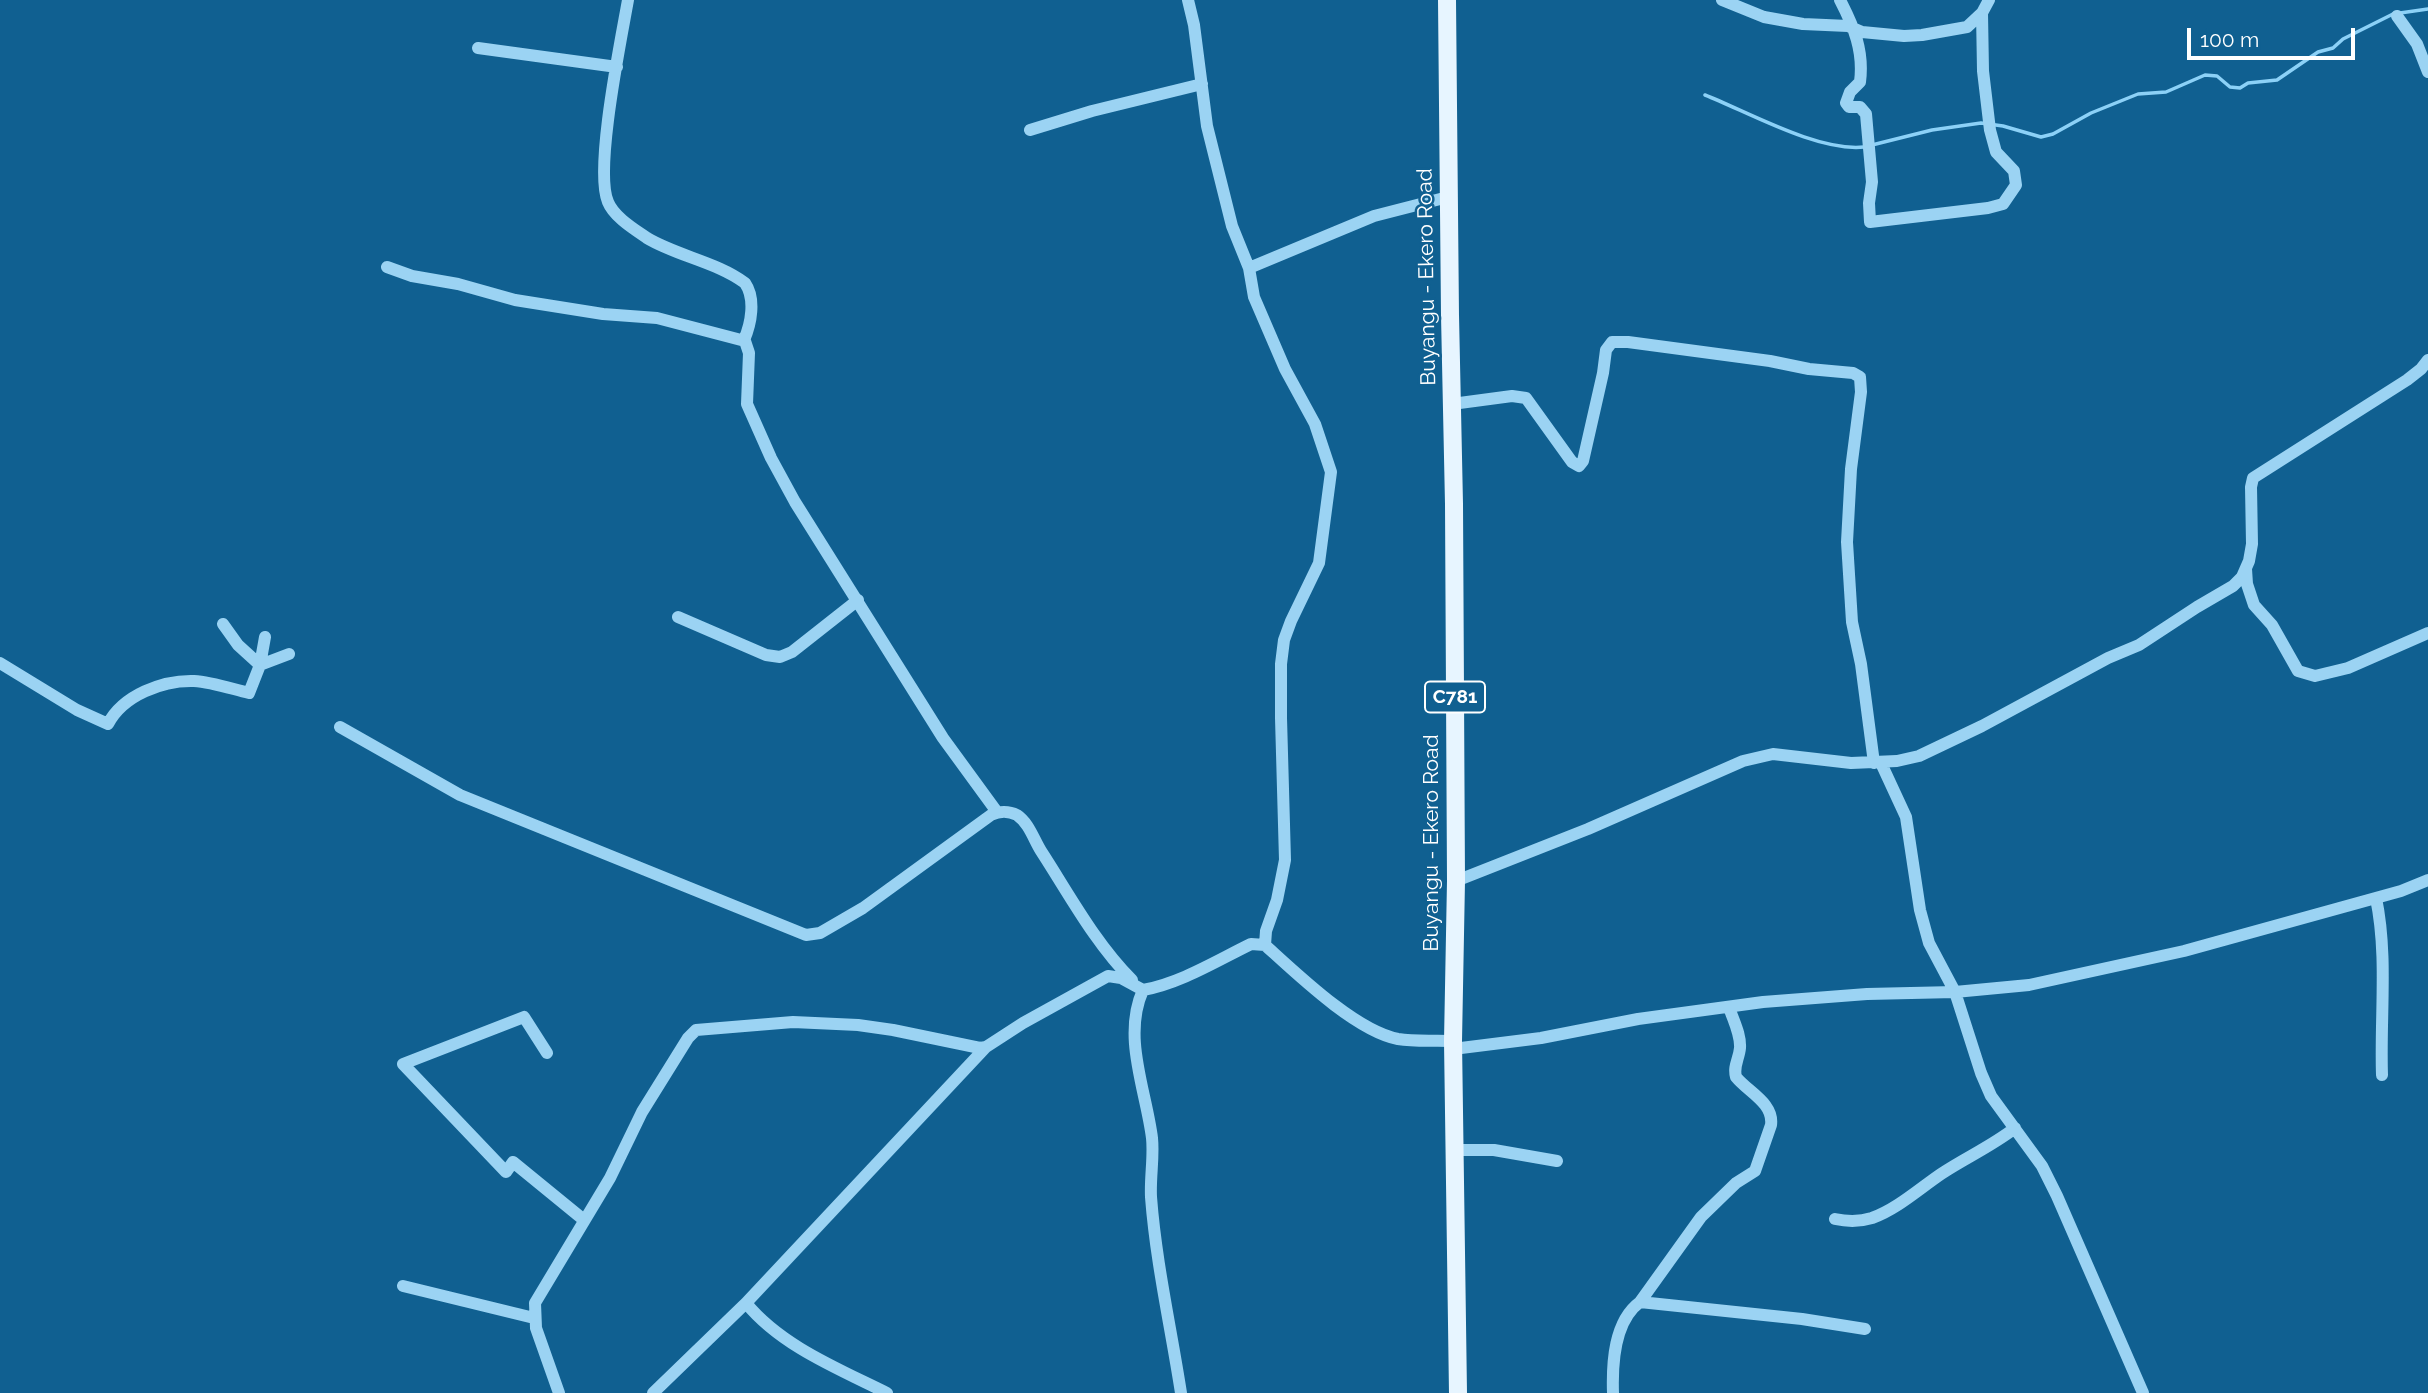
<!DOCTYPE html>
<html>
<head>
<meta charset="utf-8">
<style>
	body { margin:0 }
	#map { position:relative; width:2428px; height:1393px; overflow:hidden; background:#106091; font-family:Raleway,sans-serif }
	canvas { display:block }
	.scale { position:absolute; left:2187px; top:28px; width:168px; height:32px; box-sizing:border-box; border:4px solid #fff; border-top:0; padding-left:9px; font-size:21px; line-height:24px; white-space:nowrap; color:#fff; -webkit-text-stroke:5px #106091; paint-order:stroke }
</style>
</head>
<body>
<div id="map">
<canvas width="2428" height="1393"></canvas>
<div class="scale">100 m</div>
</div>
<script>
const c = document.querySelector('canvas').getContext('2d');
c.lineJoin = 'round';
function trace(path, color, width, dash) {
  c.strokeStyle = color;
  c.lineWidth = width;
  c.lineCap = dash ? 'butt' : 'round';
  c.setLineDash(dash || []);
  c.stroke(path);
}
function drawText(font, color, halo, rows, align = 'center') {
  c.font = font + ' Raleway,sans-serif';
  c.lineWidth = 5;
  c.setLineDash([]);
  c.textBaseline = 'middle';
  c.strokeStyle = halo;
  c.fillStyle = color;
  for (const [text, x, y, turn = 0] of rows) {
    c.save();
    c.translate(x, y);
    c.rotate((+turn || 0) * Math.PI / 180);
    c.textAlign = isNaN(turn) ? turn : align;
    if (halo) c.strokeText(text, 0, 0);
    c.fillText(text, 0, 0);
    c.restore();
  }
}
trace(new Path2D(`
	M2400,13L2428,9
	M1705,95C1748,112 1818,152 1864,147
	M1872,145L1932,130L1981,123L2003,126L2041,137L2053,134L2091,113L2138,94L2166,92L2205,75L2217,76L2230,87L2240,88L2248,83L2277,80L2318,52L2333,48L2343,39L2393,14`), '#8cd1f7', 3.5);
trace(new Path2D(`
	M628,0C621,40 594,170 608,202C614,217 634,229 647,238C677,256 717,262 745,283C756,299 751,324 744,340
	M1188,0L1194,25L1207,126L1232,226L1249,268L1254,297L1285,369L1315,424L1331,472L1319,563L1291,621L1284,640L1281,664V718L1285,860L1277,900L1266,931L1265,945
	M1722,0L1764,17L1803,24L1848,26L1862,32L1904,36L1922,35L1967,27L1982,13L1989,0
	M1840,0C1854,27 1864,51 1860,82L1850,92L1846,103L1849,107H1860L1866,114L1872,182L1869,203L1870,222L1988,208L2003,204L2016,185L2014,171L1996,152L1990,130L1983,71L1982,13
	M2397,16L2417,44L2428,72
	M478,48L617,67
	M1030,130L1092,111L1202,84
	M387,267L412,276L458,284L515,300L603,314L657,318L745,341L749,353L747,404L771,458L795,502L943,738L997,812
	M1249,268L1374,216L1448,197
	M1452,404L1512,396L1526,398L1572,462L1579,466L1583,461L1603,373L1606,350L1612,342H1628L1770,361L1809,369L1853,373L1860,377L1861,392L1851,469L1847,542L1852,622L1861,664L1874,763
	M2246,569L2247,584L2254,605L2272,625L2298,671L2315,676L2348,668L2428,633
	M678,617L766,655L780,657L792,652L858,600
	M223,624L238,645L260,665
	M0,663L77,710L108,724C123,695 163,680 194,681C212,682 232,689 249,693L260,665L265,637
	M260,665L289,654
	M340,727L460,795L806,935L820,933L863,908L991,815C999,811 1009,811 1017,815C1029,823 1034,840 1041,851C1069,894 1095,943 1132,980
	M1881,763L1906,817L1920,910L1929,943L1955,992L1981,1073L1991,1096L2042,1166L2057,1196L2143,1393
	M1456,881L1588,829L1743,761L1773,754L1851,763L1897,761L1919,756L1982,726L2108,658L2139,645L2197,607L2233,586L2242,577L2249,561L2252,544L2251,487L2253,478L2407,380L2421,369L2428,360
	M2376,898C2388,956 2380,1016 2382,1075
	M1143,990C1122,1037 1146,1090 1152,1138C1154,1157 1150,1177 1151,1197C1156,1263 1171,1328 1181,1393
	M1453,1049L1541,1038L1638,1019L1763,1002L1867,994L1955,992L2029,985L2184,951L2401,891L2428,880
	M547,1053L524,1017L403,1064L506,1172L513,1162L584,1220
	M1455,1150H1494L1557,1161
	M1835,1219C1849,1222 1859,1222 1872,1218C1897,1209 1919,1189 1941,1174C1965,1158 1992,1146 2015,1128
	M403,1286L534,1318
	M1640,1302L1701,1217L1736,1183L1755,1171L1771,1125C1774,1103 1748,1092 1736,1077C1733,1066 1739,1059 1740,1048C1741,1034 1733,1020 1729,1007
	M746,1303L986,1047
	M559,1393L536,1328L535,1303L610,1178L642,1112L688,1038L696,1030L793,1022L858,1025L893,1030L980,1048L986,1047L1023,1023L1108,976L1121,978L1143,990C1181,983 1216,961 1251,944L1265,945C1297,974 1356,1031 1398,1039C1416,1042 1435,1040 1453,1041
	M653,1393L746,1303C781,1346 839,1369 887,1393
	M1613,1393C1612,1363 1614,1321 1640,1302L1802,1319L1865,1329`), '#9bd3f3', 12);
trace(new Path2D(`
	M1447,0L1450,315L1454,504L1456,881L1453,1041L1458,1393`), '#e7f5ff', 18);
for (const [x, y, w] of [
	[1455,697,60]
]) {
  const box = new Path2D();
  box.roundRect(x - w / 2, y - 15.5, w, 31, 5);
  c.fillStyle = '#106091';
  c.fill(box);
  trace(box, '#fff', 2);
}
drawText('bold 19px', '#fff', null, [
	["C781",1455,697]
]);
drawText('21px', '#fff', '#106091', [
	["Buyangu - Ekero Road",1427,277,-91],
	["Buyangu - Ekero Road",1432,843,-90]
]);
</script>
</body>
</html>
